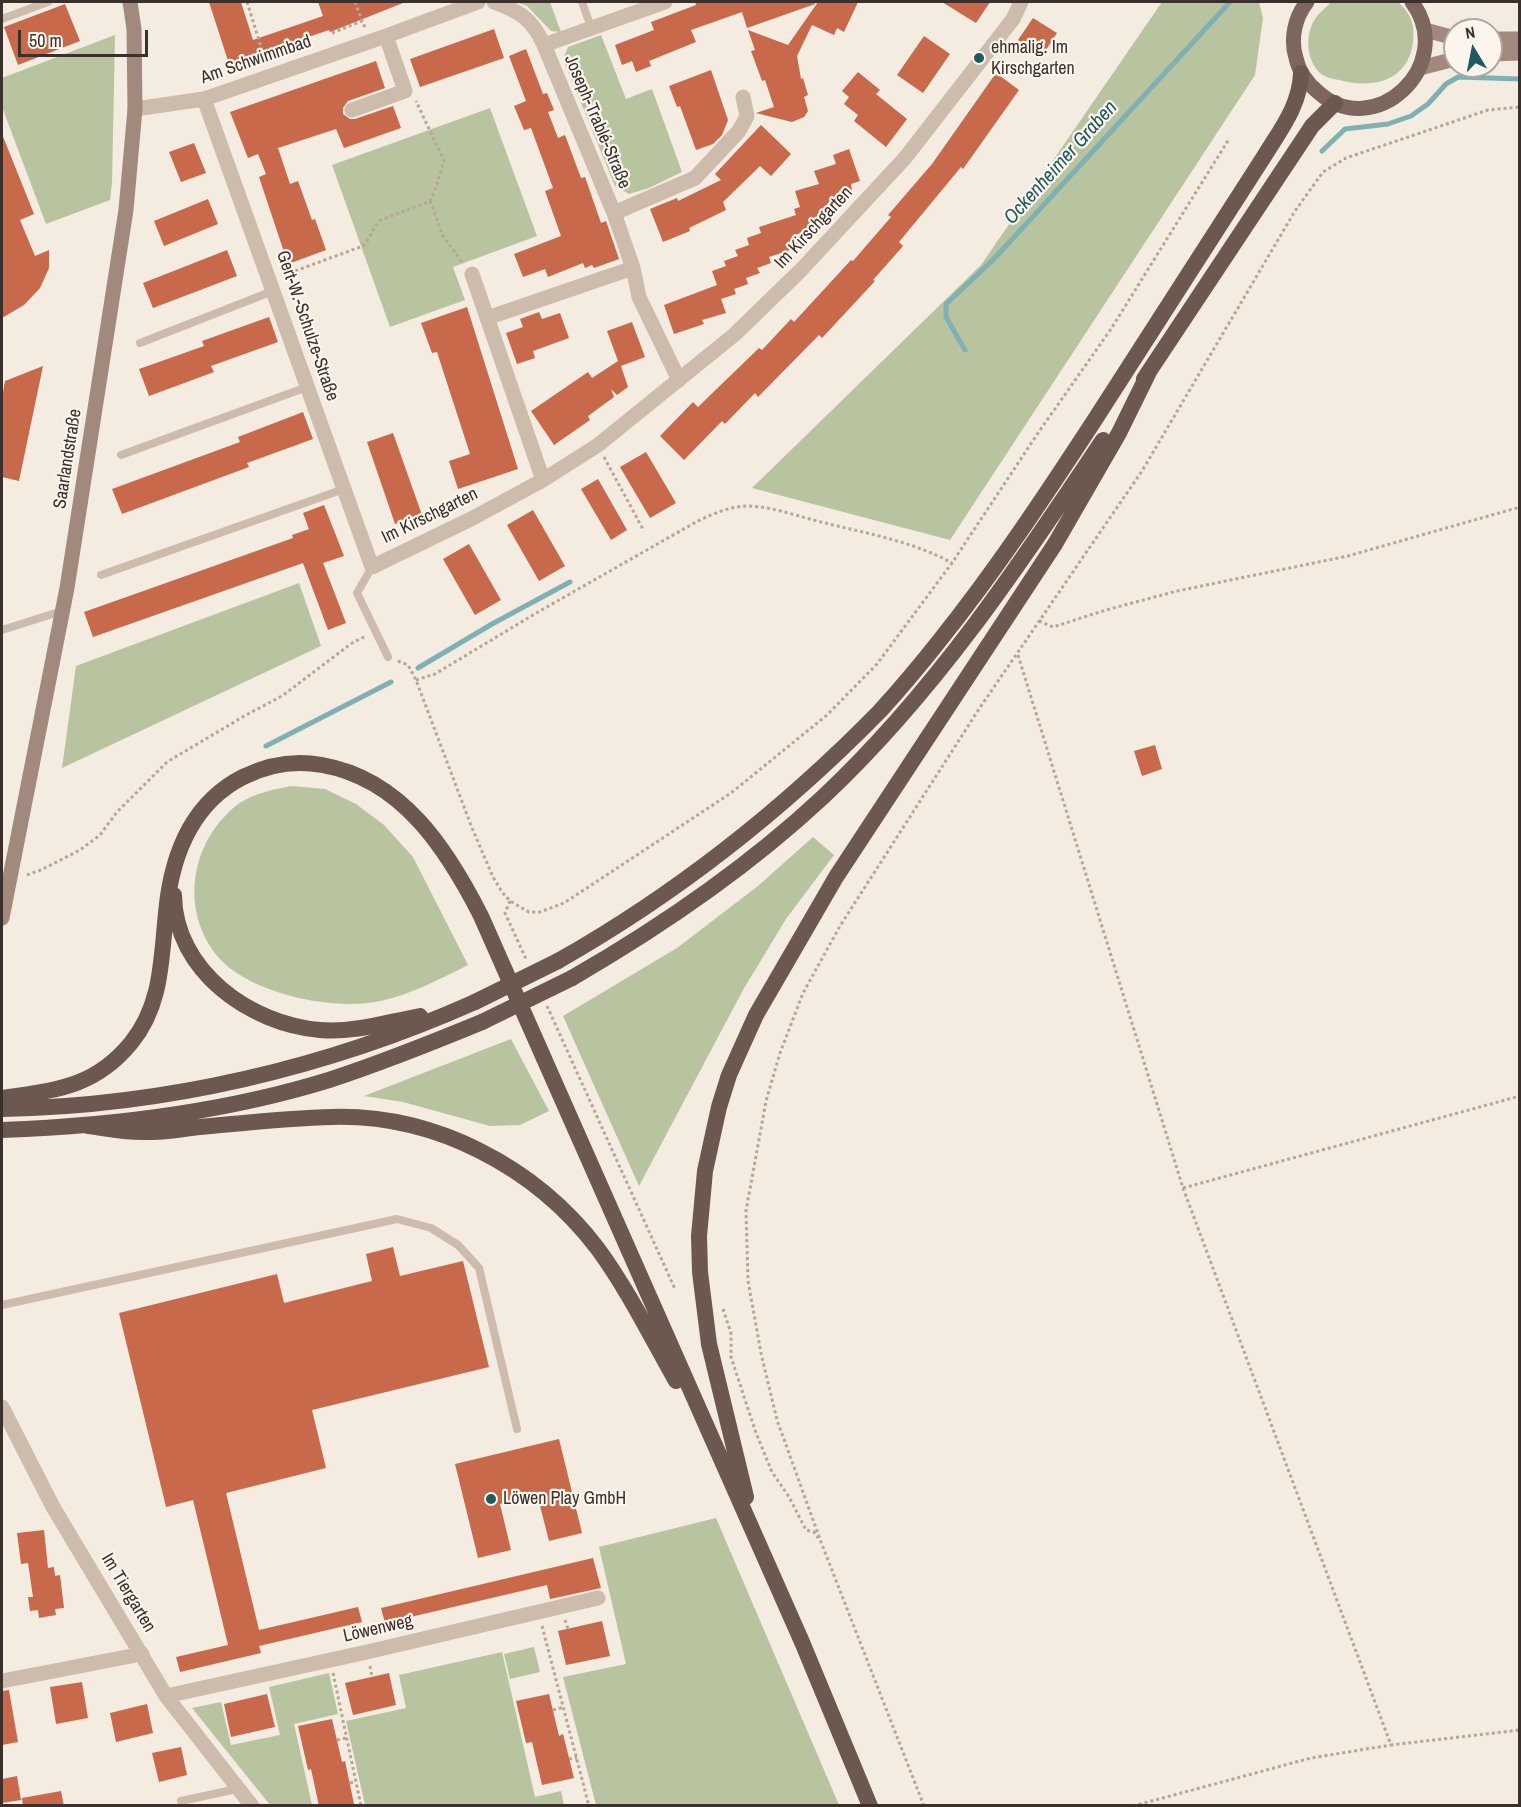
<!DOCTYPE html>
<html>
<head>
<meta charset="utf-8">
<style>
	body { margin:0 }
	#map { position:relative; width:1521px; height:1807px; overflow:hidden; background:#f4ebe1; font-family:"Archivo Narrow",sans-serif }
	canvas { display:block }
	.frame { position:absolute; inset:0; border:3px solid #3b302b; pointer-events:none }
	.north { position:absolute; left:1443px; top:18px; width:60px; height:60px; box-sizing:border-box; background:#fbf5ee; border:2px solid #aea6a0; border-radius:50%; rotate:350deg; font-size:16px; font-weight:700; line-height:24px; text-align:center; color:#3b302b }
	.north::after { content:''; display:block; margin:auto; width:21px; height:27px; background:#1f5a5e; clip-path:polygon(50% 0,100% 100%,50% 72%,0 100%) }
	.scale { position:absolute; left:18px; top:30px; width:130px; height:27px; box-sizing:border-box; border:3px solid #3b302b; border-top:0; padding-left:8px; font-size:18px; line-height:21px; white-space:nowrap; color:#3b302b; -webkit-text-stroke:4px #fbf5ee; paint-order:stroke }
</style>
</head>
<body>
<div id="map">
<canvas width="1521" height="1807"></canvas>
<div class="frame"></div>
<div class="north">N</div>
<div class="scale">50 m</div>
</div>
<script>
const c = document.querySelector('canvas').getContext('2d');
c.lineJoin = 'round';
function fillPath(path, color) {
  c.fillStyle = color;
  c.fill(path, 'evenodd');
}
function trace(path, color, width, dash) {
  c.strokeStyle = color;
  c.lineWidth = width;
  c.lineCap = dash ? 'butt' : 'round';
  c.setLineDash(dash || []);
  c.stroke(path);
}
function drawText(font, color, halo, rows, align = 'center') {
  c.font = font + ' "Archivo Narrow",sans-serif';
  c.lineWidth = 4.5;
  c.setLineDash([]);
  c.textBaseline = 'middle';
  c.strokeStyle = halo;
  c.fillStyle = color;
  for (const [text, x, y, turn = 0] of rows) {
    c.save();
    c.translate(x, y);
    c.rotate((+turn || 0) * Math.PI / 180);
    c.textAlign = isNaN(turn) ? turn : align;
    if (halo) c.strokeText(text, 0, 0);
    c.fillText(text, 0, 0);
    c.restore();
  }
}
fillPath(new Path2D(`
	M516,2H550L561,32L551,31L527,6Z
	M1162,2H1259L1263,18L1255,75L950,540L752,488L981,265Z
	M1331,2H1398C1411,14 1415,24 1413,42C1408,82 1372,89 1339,80C1332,79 1323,77 1318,71C1305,56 1305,30 1318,15C1321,11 1327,7 1331,2Z
	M115,35L112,183L110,200L46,224L2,107V78Z
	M601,35L626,99L652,89L682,172L649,188L629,194L615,186L563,59L568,47Z
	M490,108L537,236L453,267L465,300L390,327L332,165Z
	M299,583L321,646L62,768L76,666Z
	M292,786L325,789L356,804L384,825L413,857L468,965C440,979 406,997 375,1002C330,1010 250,993 219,958C181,914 189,849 230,811C246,795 270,790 292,786Z
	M813,837L834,855L786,919L743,990L639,1186L563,1016L677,948L758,886Z
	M511,1039L549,1111L520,1125L490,1126L403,1102L364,1096Z
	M716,1518L839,1805H596L563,1677L626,1664L599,1547Z
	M534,1647L540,1672L510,1679L504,1654Z
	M502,1652L535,1797L561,1791L564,1805H365L346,1721L406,1708L399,1675Z
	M329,1673L338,1714L294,1724L312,1805H270L192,1708L221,1702L231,1745L280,1735L269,1687Z`), '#b8c4a0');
trace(new Path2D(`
	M1322,151L1345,129L1388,124L1411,116L1428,104L1446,84L1458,77L1520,79
	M965,350L946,317V304L993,260L1230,2
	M418,668L492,624L570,582
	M266,746L391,682`), '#7fb0b2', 5);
fillPath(new Path2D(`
	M209,2H241L253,40L323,16L318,2H403V3L330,32L329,30L258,54L259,58L230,67Z
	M695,2H815V4L747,28L742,12L691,30L696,42L649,61L651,66L636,72L632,61L622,65L615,45L654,30L651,22L696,5Z
	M818,2H858L844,32L837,28L834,35L812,25L797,56L801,79L803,78L808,95L804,97L808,111L804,117L792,122L756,113L774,107L765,80L762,81L751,51L755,50L748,30L788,45Z
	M942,2H990L976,23Z
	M65,4L80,41L18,65L4,27Z
	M1033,18L1057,33L1042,56L1018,40Z
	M494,29L504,58L420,87L410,59Z
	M924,36L950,54L923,93L897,75Z
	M526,49L543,94L547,93L554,110L548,112L558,138L565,135L581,178L585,177L601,223L606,221L619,259L594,268L592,265L585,268L583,263L548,277L545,269L523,277L514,254L561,236L545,191L553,188L531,128L524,130L514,106L526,101L509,56Z
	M376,61L385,88L348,101L343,108V114L350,119H355L393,106L401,128L344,148L336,129L278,148L290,184L298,181L312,220L315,219L326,250L288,264L259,177L266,174L258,154L248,158L230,112Z
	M711,70L728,120L722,135L713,144L696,150L680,106L677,107L669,86Z
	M858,72L880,90L876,94L907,119L886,147L854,121L858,115L844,104L849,97L842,91Z
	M996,73L1019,90L963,169L961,167L899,242L903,246L873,280L875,281L822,338L819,335L758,397L755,393L725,424L722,421L684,460L660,436L693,402L698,407L759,348L762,350L791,319L794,322L851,260L853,261L891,217L888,215L932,164Z
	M761,125L791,154L771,176L760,166L723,202L726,210L689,228L690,231L663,242L650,209L677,198L678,201L721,180L715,174Z
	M2,134L34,214L20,220L35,256L49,250V268L40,288L24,305L2,318Z
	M194,143L206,173L181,182L169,152Z
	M849,149L860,181L851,184L852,190L841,194L842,199L833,202L835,208L819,213L821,220L808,225L810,230L795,235L799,247L769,257L771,263L757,268L760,273L746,278L748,284L734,289L736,294L721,299L726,313L702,320L704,324L674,334L664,305L717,285L712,271L726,266L724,261L738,256L735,250L749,245L747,238L761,233L759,227L796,215L794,209L800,207L795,191L819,184L814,171L836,164L833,155Z
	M208,199L218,224L164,246L154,221Z
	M227,250L237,276L153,308L143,283Z
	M467,307L518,469L458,489L449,461L470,454L437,352L432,353L421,323Z
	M539,312L542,319L560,313L569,338L533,351L535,358L517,364L506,333L523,327L520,319Z
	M269,317L278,342L211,366L214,372L149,396L139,369L204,346L202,341Z
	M632,322L645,357L621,366L628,387L617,395L611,389L614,397L588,416L590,420L554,445L531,411L588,372L592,378L618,361L607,331Z
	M43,366L19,481L2,477V398L5,381Z
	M303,412L313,439L247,463L249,467L122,514L112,489L240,442L238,437Z
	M393,433L422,515L395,524L367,442Z
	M646,452L676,503L650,518L620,467Z
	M598,479L627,530L611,540L581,489Z
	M324,505L344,556L323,563L346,623L328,630L303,563L93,637L84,612L293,538L292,535L309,529L303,513Z
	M533,510L565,566L539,581L507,525Z
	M469,544L501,600L475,615L443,559Z
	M1155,745L1162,769L1142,776L1134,751Z
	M393,1247L400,1276L463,1261L489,1367L312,1410L326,1468L226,1493L259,1630L358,1607L362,1622L259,1646L261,1653L180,1672L176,1657L228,1645L193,1500L166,1507L119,1313L277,1274L284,1303L372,1281L366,1254Z
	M559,1439L582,1533L549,1541L537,1494L500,1504L511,1550L478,1558L455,1464Z
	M44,1530L48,1568L54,1567L55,1576L60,1575L64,1608L55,1609L56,1615L39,1618L38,1610L30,1611L28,1597H33L28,1563L21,1564L17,1533Z
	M593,1558L601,1588L550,1599L547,1585L385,1623L381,1608Z
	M602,1621L610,1656L566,1665L558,1631Z
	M389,1673L396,1705L353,1715L345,1683Z
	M82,1682L88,1718L56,1724L50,1687Z
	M9,1690L18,1742L2,1745V1691Z
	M267,1694L275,1727L231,1737L224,1704Z
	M549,1694L559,1736L563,1734L574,1778L542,1785L532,1742L526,1743L516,1701Z
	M147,1704L153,1733L116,1742L110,1713Z
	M332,1719L342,1762L345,1761L354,1804L346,1806H319L311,1769L308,1770L298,1726Z
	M181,1747L187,1775L159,1782L152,1753Z
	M17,1776L21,1800L2,1803V1779Z
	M61,1791L64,1806H23L22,1798Z`), '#c8694b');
trace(new Path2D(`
	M247,2L266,63
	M355,2L365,28
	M332,33L362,21
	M430,201L443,236L462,262
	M284,275L363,246C371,238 372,228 381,220L430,201L435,190L444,161L416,101
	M604,457L644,531
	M1039,621L1053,627L1106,610L1177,591L1348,556L1520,507
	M1018,655L1183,1188L1520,1096
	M398,661L408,665L416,680L472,828L493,877L502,892L510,901L529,912H540L564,903L731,793L827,715L877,664L952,563L1038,433L1111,329L1229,139
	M416,680L435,674L538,612L696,522C712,514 730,506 749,506C773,507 797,516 821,522C865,533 912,541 952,563
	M27,875L43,869L80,850L100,835L117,812L167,762L246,715L282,696L352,643L366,636
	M510,901L505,913L526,959
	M547,1006L675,1289
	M1183,1188L1391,1745L1520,1730
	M723,1309L731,1333V1357L756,1433L772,1472L789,1497L806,1530L814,1532L818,1538
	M565,1620L568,1629
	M542,1626L589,1806
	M370,1666L372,1677
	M333,1673L361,1806
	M553,1710L564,1707
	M337,1740L346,1738
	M569,1759L577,1758
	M350,1783L356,1782
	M924,1806L821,1542L777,1420L761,1353L748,1281L746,1211L766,1101L780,1053L803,993L840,926L979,709L1142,471L1295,211L1323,172L1346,158L1488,110L1520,107
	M1133,1806L1311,1758L1391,1745`), '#b9a596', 3, [3, 3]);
trace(new Path2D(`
	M582,2L591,27
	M2,19L48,2
	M140,343L273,291
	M121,455L307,387
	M372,567L357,593L388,657
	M101,575L344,489
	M2,630L62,611
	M2,1305L397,1219L431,1228L458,1245L479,1268L517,1429
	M181,1801L237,1789`), '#cdbbac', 8);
trace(new Path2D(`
	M494,2C521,12 532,19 544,45L665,2
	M544,45L614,213L633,268L639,297L679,380
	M204,99L372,567L471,519L543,480L598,445L734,335L801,270L905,158L1013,19L1021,2
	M135,109L204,99L386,36L478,2
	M352,110L405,91L386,36
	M614,213L695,178L739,131L747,116L743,97
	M472,274L543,480
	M487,318L633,268
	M2,1407L53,1507L166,1696L252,1806
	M2,1681L142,1654
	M166,1696L367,1652L598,1598`), '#cdbbac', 15);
trace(new Path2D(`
	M1425,30L1455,38
	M1491,39H1520
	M1491,54L1520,53
	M1420,68L1455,59
	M2,918L67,588L126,210L135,109L134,29L130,2`), '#a18a7d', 15);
trace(new Path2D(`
	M1307,2C1295,17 1290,39 1296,58C1299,72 1307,83 1318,92C1374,143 1458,65 1412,2`), '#7d675c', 15);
trace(new Path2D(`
	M1144,379L1312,126L1335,103
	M174,895C175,971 250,1024 320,1030C354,1033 387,1022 420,1016
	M558,961C678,893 784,809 880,711C901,688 921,664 940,640C996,570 1045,496 1094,421C1151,333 1208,244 1265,155C1281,129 1300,105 1301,73
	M572,978C662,926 747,868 823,797C934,693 1019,566 1103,440
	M2,1098C55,1090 94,1088 131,1043C162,1005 161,960 166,913C171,858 190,804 243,777C267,765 295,760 322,765C402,779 447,849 481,916L802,1642L870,1806
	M2,1109C165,1106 327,1068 475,1002
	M88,1126C105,1128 124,1132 142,1132C161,1133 181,1129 200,1127C244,1123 288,1118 332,1117C435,1114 536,1167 598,1249C628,1290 651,1337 676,1381
	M2,1130C112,1126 222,1113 329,1080C381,1063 431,1043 482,1022
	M746,1497L709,1344L700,1272L699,1236L705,1171L719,1107L729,1075L756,1015L836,877L1055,544L1119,433L1149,372`), '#6c584f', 16);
trace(new Path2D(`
	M475,1002L558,961
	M482,1022L572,978`), '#6c584f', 16);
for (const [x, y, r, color] of [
	[979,58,6,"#1f5a5e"],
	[491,1499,6,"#1f5a5e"]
]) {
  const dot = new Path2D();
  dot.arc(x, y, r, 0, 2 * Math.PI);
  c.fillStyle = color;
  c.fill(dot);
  trace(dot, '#fbf5ee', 2);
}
drawText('18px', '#3b302b', '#fbf5ee', [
	["ehmalig. Im",991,48],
	["Kirschgarten",991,69],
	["Löwen Play GmbH",503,1499]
], 'left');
drawText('18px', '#3b302b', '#fbf5ee', [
	["Am Schwimmbad",256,60,-19],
	["Joseph-Trablé-Straße",597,122,67],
	["Im Kirschgarten",814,228,-47],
	["Gert-W.-Schulze-Straße",307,326,71],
	["Saarlandstraße",68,459,-81],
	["Im Kirschgarten",430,516,-26],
	["Im Tiergarten",128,1593,59],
	["Löwenweg",378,1629,-13]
]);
drawText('italic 20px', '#1f5a5e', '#fbf5ee', [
	["Ockenheimer Graben",1061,163,-48]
]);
</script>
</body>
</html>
